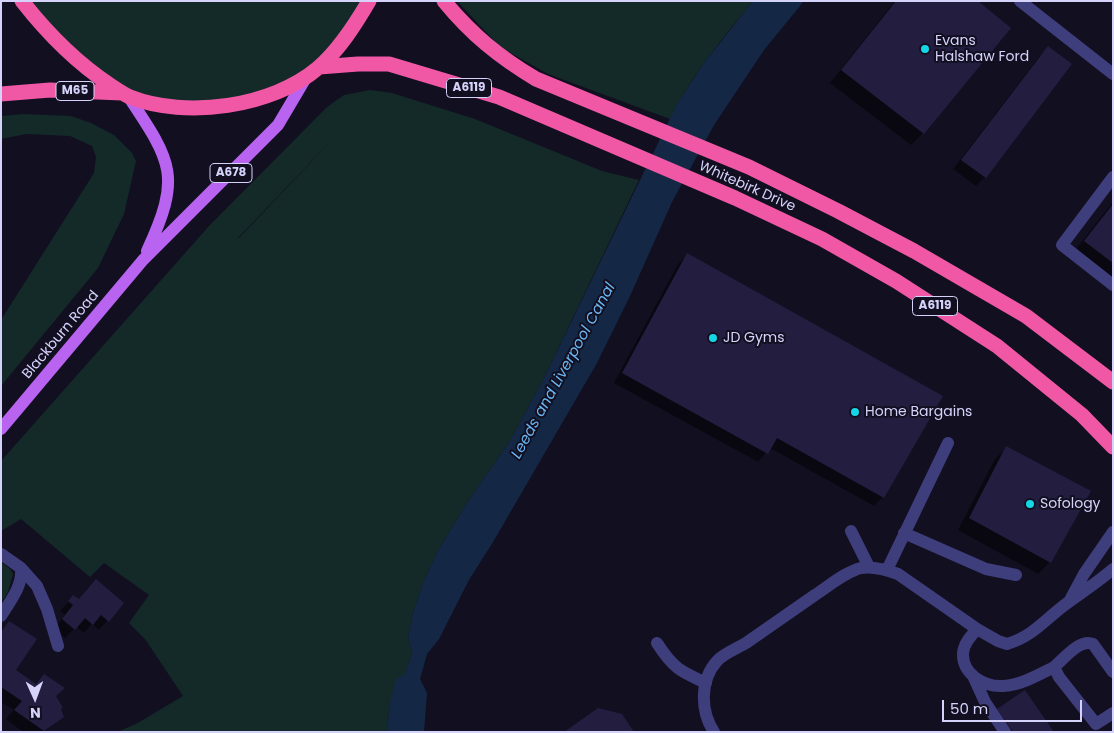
<!DOCTYPE html>
<html>
<head>
<meta charset="utf-8">
<style>
	body { margin:0 }
	#map { position:relative; width:1114px; height:733px; overflow:hidden; background:#120f21; font-family:Poppins,sans-serif }
	canvas { display:block }
	.frame { position:absolute; inset:0; border:2px solid #d6d3fb; pointer-events:none }
	.north { position:absolute; left:10px; top:673px; width:50px; height:50px; -webkit-text-stroke:4px #120f21; paint-order:stroke; rotate:178deg; font-size:14px; font-weight:700; line-height:20px; text-align:center; color:#d6d3fb }
	.north::after { content:''; display:block; margin:auto; width:18px; height:22px; background:#d6d3fb; clip-path:polygon(50% 0,100% 100%,50% 72%,0 100%) }
	.scale { position:absolute; left:942px; top:700px; width:140px; height:22px; box-sizing:border-box; border:2px solid #d6d3fb; border-top:0; padding-left:6px; font-size:15px; line-height:18px; white-space:nowrap; color:#d6d3fb; -webkit-text-stroke:4px #120f21; paint-order:stroke }
</style>
</head>
<body>
<div id="map">
<canvas width="1114" height="733"></canvas>
<div class="frame"></div>
<div class="north">N</div>
<div class="scale">50 m</div>
</div>
<script>
const c = document.querySelector('canvas').getContext('2d');
c.lineJoin = 'round';
function fillPath(path, color) {
  c.fillStyle = color;
  c.fill(path, 'evenodd');
}
function trace(path, color, width, dash) {
  c.strokeStyle = color;
  c.lineWidth = width;
  c.lineCap = dash ? 'butt' : 'round';
  c.setLineDash(dash || []);
  c.stroke(path);
}
function drawText(font, color, halo, rows, align = 'center') {
  c.font = font + ' Poppins,sans-serif';
  c.lineWidth = 4;
  c.setLineDash([]);
  c.textBaseline = 'middle';
  c.strokeStyle = halo;
  c.fillStyle = color;
  for (const [text, x, y, turn = 0] of rows) {
    c.save();
    c.translate(x, y);
    c.rotate((+turn || 0) * Math.PI / 180);
    c.textAlign = isNaN(turn) ? turn : align;
    if (halo) c.strokeText(text, 0, 0);
    c.fillText(text, 0, 0);
    c.restore();
  }
}
fillPath(new Path2D(`
	M22,1H369L307,76L218,107L128,96Z
	M457,1H753C723,38 691,76 670,119L548,74L500,47Z
	M370,90L392,93L475,119L602,171L639,180L544,378L510,441L471,497L438,550L423,583L413,613L408,637L412,653L405,674L390,703L387,732H117L136,724L183,696L145,639L129,623L149,595L104,563L90,577L21,519L1,531V461L209,226L327,107L344,95ZM330,142L239,238H238L325,147Z
	M23,114L71,116L91,123L114,135L132,153L136,161L124,214L98,268L1,386V320L94,173L96,157L92,146L70,136L26,134L1,139V116Z
	M1,562L10,569L13,574L8,592L1,603Z`), '#132a29');
fillPath(new Path2D(`
	M753,1H804L764,50L714,125L672,202L630,296L597,363L493,542L469,580L439,639L427,654L420,679L427,693L424,732H387L390,703L396,679L405,674L412,653L408,637L413,613L423,583L438,550L471,497L510,441L544,378L677,104L704,63Z`), '#142846');
fillPath(new Path2D(`
	M895,1H976L923,133L911,145L830,83Z
	M1048,48L985,177L976,186L953,169L1039,57Z
	M1113,202V283L1073,253Z
	M687,255L883,497L874,506L770,448L758,462L614,383L678,264Z
	M1007,447L1050,562L1038,574L958,530L995,459Z
	M73,597L78,600L123,603L99,630L92,624L84,633L76,627L65,638L54,628L65,615L60,611Z
	M10,622L14,670L35,684L44,675L63,716L44,732H23L6,719L14,710L1,702V631Z`), '#0007');
fillPath(new Path2D(`
	M896,1H978L1011,28L924,134L841,70Z
	M1048,46L1072,64L986,178L961,160Z
	M1113,204V263L1084,241Z
	M687,253L943,396L884,498L777,438L768,454L622,373Z
	M1006,446L1091,491L1051,563L969,518Z
	M96,579L124,603L109,622L101,615L93,625L85,618L75,630L62,619L73,605L68,601L73,595L79,599Z
	M9,621L37,639L16,670L36,684L44,674L65,688L56,696L63,708L61,709L64,717L44,731L14,710L22,701L1,687V632Z
	M1025,690L1054,732H1013L997,709Z
	M598,708L622,714L634,732H564Z`), '#231d40');
trace(new Path2D(`
	M1020,1L1113,74
	M1113,177L1062,245L1113,285
	M851,531L869,567
	M904,533L986,569L1016,575
	M1,554L21,568C23,586 10,601 1,616
	M21,568L37,586L47,609L58,646
	M887,570L948,443
	M1070,600L1084,574L1113,532
	M977,629C971,636 964,643 963,653C962,674 984,687 1003,686C1021,685 1038,675 1054,667
	M657,643C673,668 680,671 706,683
	M1113,672L1093,644C1080,638 1064,659 1054,667L1059,677L1096,724L1113,713
	M974,678L985,702L1005,732
	M714,732C700,711 700,680 717,661C724,653 738,648 746,643C769,627 792,611 815,595C829,586 845,572 861,568C873,566 887,570 898,574L977,629L998,641L1007,644C1031,637 1043,622 1062,607C1079,594 1097,583 1113,569`), '#3f3e7c', 12);
trace(new Path2D(`
	M128,96C172,162 182,176 147,251
	M1,429L143,260L278,125L307,76`), '#b963f1', 12);
trace(new Path2D(`
	M22,1C47,33 77,63 110,85C116,89 123,94 130,97C186,119 272,107 318,68C339,50 355,25 369,1
	M444,1C471,34 499,57 536,79L749,167L838,211L914,251L1026,316L1113,382
	M319,67L358,64H389L499,97L735,198L822,239L896,281L997,346L1082,415L1113,447
	M1,94L50,90L122,93`), '#f058a5', 15);
for (const [x, y, r, color] of [
	[925,49,5,"#14d6e6"],
	[713,338,5,"#14d6e6"],
	[855,412,5,"#14d6e6"],
	[1030,504,5,"#14d6e6"]
]) {
  const dot = new Path2D();
  dot.arc(x, y, r, 0, 2 * Math.PI);
  c.fillStyle = color;
  c.fill(dot);
  trace(dot, '#120f21', 2);
}
for (const [x, y, w] of [
	[469,88,45],
	[75,91,38],
	[231,173,42],
	[935,306,45]
]) {
  const box = new Path2D();
  box.roundRect(x - w / 2, y - 9.5, w, 19, 4);
  c.fillStyle = '#120f21';
  c.fill(box);
  trace(box, '#d6d3fb', 1);
}
drawText('bold 12px', '#d6d3fb', null, [
	["A6119",469,88],
	["M65",75,91],
	["A678",231,173],
	["A6119",935,306]
]);
drawText('14px', '#d6d3fb', '#120f21', [
	["Evans",935,41],
	["Halshaw Ford",935,57],
	["JD Gyms",723,338],
	["Home Bargains",865,412],
	["Sofology",1040,504]
], 'left');
drawText('14px', '#d6d3fb', '#120f21', [
	["Whitebirk Drive",747,187,24],
	["Blackburn Road",61,335,-50]
]);
drawText('italic 15px', '#6ab6f2', '#120f21', [
	["Leeds and Liverpool Canal",564,371,-61]
]);
</script>
</body>
</html>
